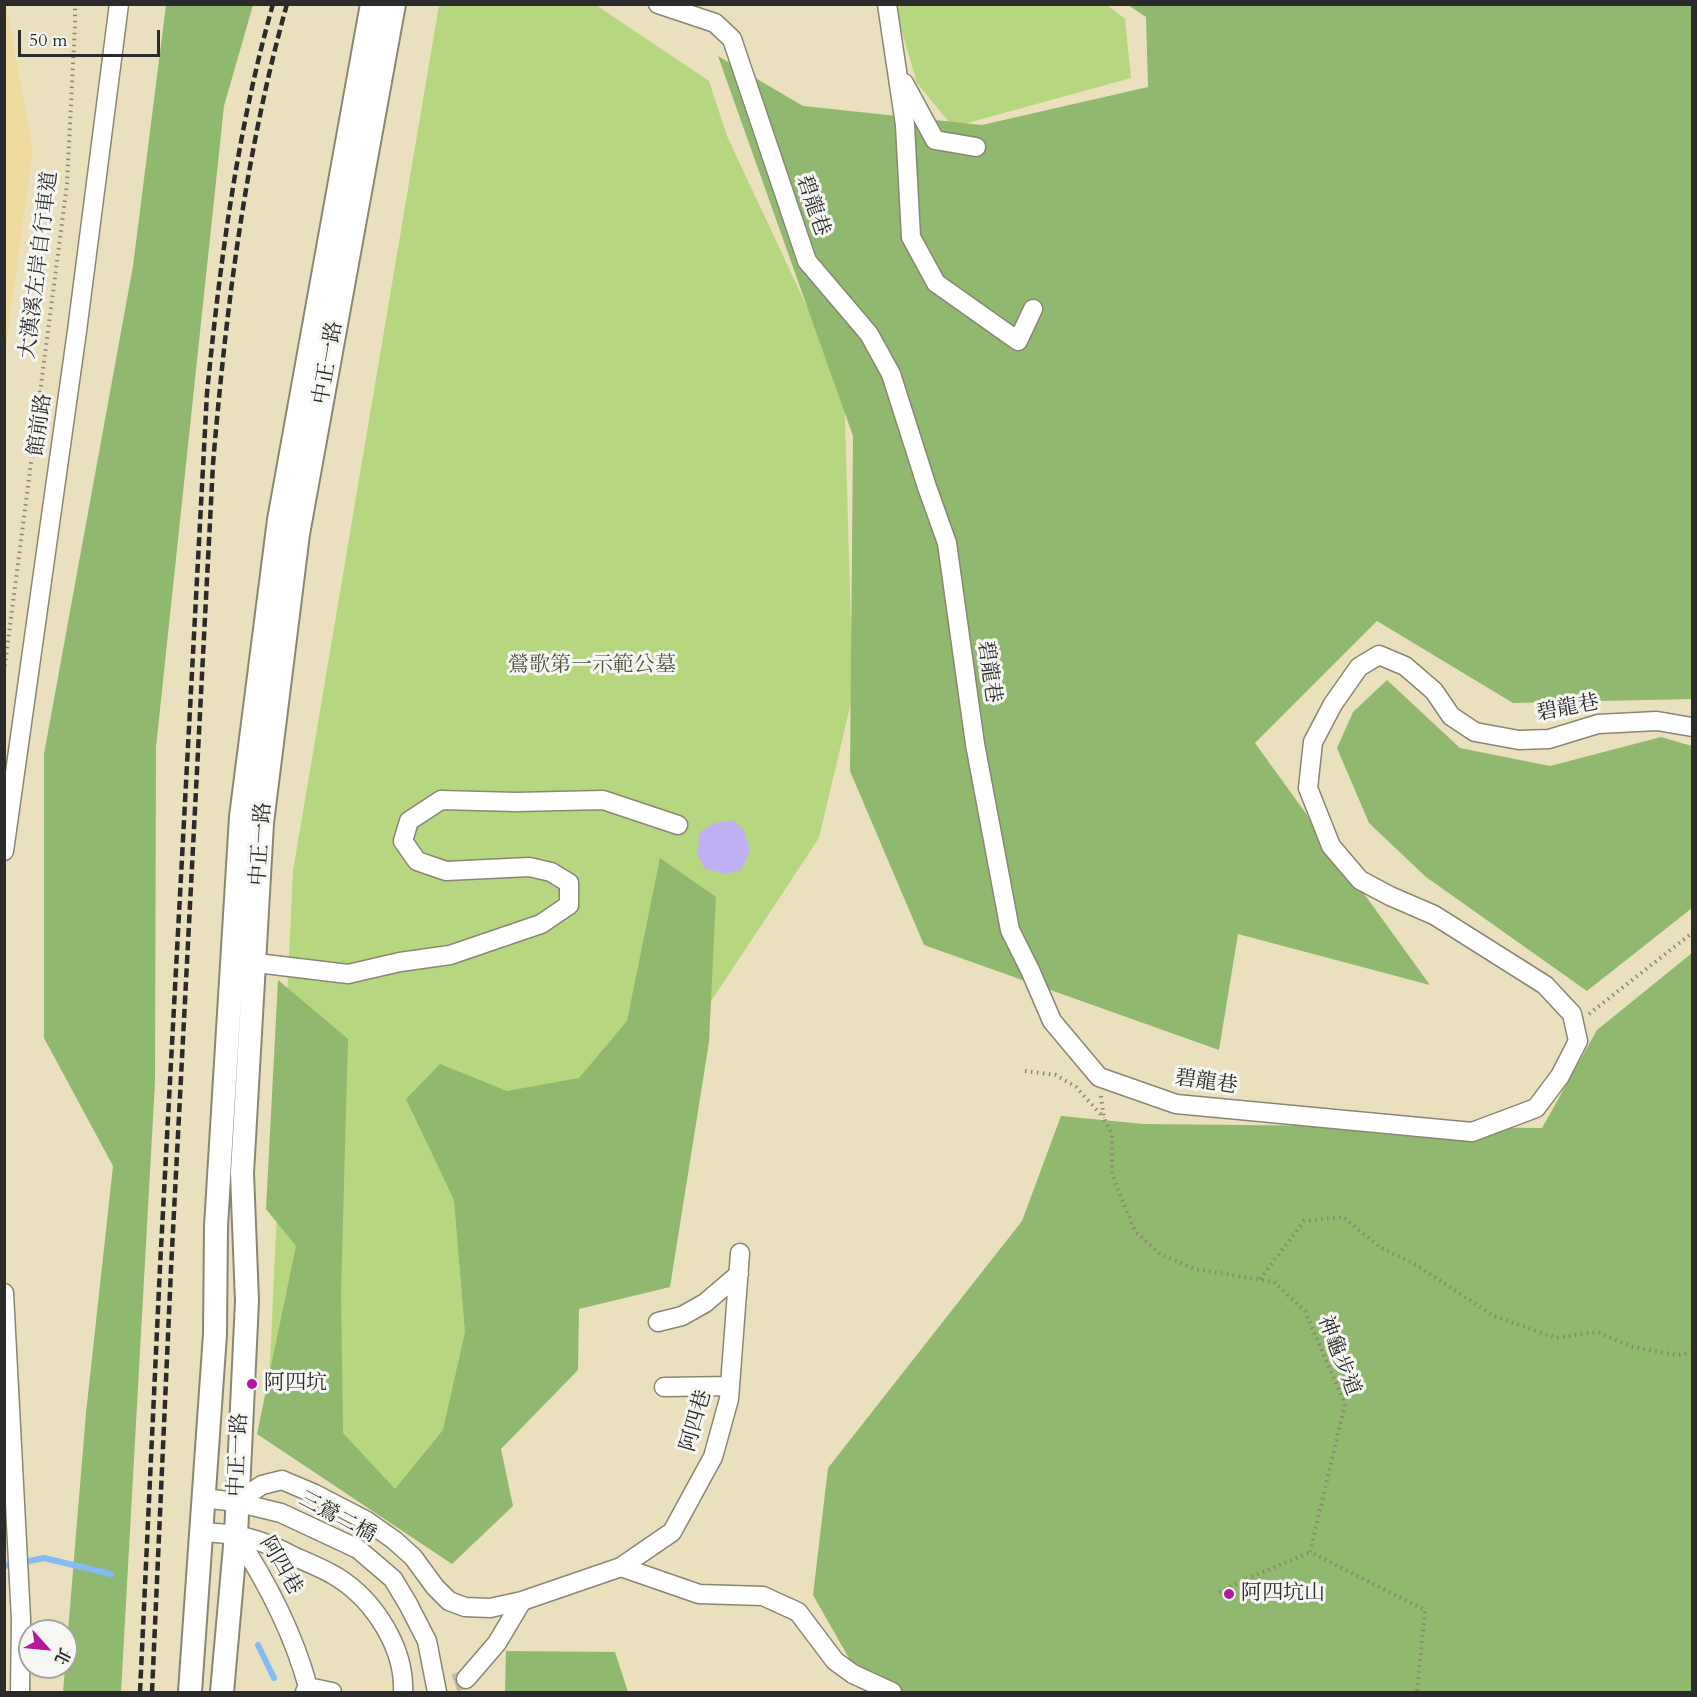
<!DOCTYPE html>
<html>
<head>
<meta charset="utf-8">
<style>
	body { margin:0 }
	#map { position:relative; width:1697px; height:1697px; overflow:hidden; background:#eae0be; font-family:Cardo,"Noto Serif TC",serif }
	canvas { display:block }
	.frame { position:absolute; inset:0; border:6px solid #2b2b2b; pointer-events:none }
	.north { position:absolute; left:18px; top:1619px; width:60px; height:60px; box-sizing:border-box; background:#f6f6f2; border:2px solid #a5a5a2; border-radius:50%; rotate:117deg; font-size:16px; font-weight:700; line-height:24px; text-align:center; color:#2b2b2b }
	.north::after { content:''; display:block; margin:auto; width:21px; height:27px; background:#b5179e; clip-path:polygon(50% 0,100% 100%,50% 72%,0 100%) }
	.scale { position:absolute; left:18px; top:30px; width:142px; height:27px; box-sizing:border-box; border:3px solid #2b2b2b; border-top:0; padding-left:8px; font-size:18px; line-height:21px; white-space:nowrap; color:#2b2b2b; -webkit-text-stroke:4px #f6f6f2; paint-order:stroke }
</style>
</head>
<body>
<div id="map">
<canvas width="1697" height="1697"></canvas>
<div class="frame"></div>
<div class="north">北</div>
<div class="scale">50 m</div>
</div>
<script>
const c = document.querySelector('canvas').getContext('2d');
c.lineJoin = 'round';
function fillPath(path, color) {
  c.fillStyle = color;
  c.fill(path, 'evenodd');
}
function trace(path, color, width, dash) {
  c.strokeStyle = color;
  c.lineWidth = width;
  c.lineCap = dash ? 'butt' : 'round';
  c.setLineDash(dash || []);
  c.stroke(path);
}
function drawText(font, color, halo, rows, align = 'center') {
  c.font = font + ' Cardo,"Noto Serif TC",serif';
  c.lineWidth = 6;
  c.setLineDash([]);
  c.textBaseline = 'middle';
  c.strokeStyle = halo;
  c.fillStyle = color;
  for (const [text, x, y, turn = 0] of rows) {
    c.save();
    c.translate(x, y);
    c.rotate((+turn || 0) * Math.PI / 180);
    c.textAlign = isNaN(turn) ? turn : align;
    if (halo) c.strokeText(text, 0, 0);
    c.fillText(text, 0, 0);
    c.restore();
  }
}
fillPath(new Path2D(`
	M439,5H596L709,81L727,136L844,386L853,694L819,838L647,1098L409,1525L267,1426L293,871Z
	M894,5H1107L1125,19L1131,78L953,127L917,83Z`), '#b6d77f');
fillPath(new Path2D(`
	M166,5H253L224,106L156,747L155,1082L121,1692H63L86,1413L113,1166L44,1038V754L133,266Z
	M1128,5H1692V699L1513,703L1377,621L1255,743L1430,985L1238,934L1219,1050L924,945L850,771L853,436L718,56L803,106L982,125L1148,87L1146,17Z
	M1387,680L1460,748L1550,766L1661,737L1692,746V908L1587,991L1426,877L1369,823L1337,748L1353,712Z
	M660,858L716,897L709,1042L670,1287L579,1309L578,1370L501,1449L513,1506L452,1564L257,1434L296,1246L266,1209L278,980L348,1039L341,1291L343,1433L395,1489L443,1430L465,1332L454,1200L406,1099L440,1064L507,1091L579,1078L627,1021Z
	M1692,953V1692H903L850,1660L813,1595L828,1468L1022,1221L1061,1116L1143,1124L1542,1128L1597,1030Z
	M506,1651L615,1652L628,1692H505Z`), '#90b86e');
fillPath(new Path2D(`
	M6,5L33,149L5,355L4,5Z`), '#eeda9e');
trace(new Path2D(`
	M4,1566L44,1558L111,1574
	M258,1645L274,1678`), '#83bcf4', 6);
fillPath(new Path2D(`
	M732,820L744,830L750,850L741,870L725,874L704,868L697,853L700,832L713,824Z`), '#bfb0f6');
trace(new Path2D(`
	M429,1692L466,1679`), '#c4bca1', 18, [18, 9]);
const minor = new Path2D(`
	M658,4L715,23L732,39L807,261L869,334L891,374L927,487L947,543L975,744L1010,930L1030,970L1052,1021L1099,1077L1176,1104L1472,1132L1536,1108L1560,1076L1578,1041L1572,1014L1545,985L1434,915L1390,896L1360,880L1331,846L1308,788L1313,742L1333,704L1359,667L1379,655L1405,666L1434,691L1451,716L1475,732L1519,740L1549,739L1598,724L1657,721L1692,727
	M887,4L905,125L911,237L936,283L1018,341L1033,309
	M904,83L935,140L976,147
	M4,851L77,331L119,4
	M240,961L348,974L400,962L450,955L541,924L569,905V883L551,872L529,867L446,871L417,861L403,841L409,821L441,800L516,802L603,800L678,825
	M4,1293L21,1619L20,1692
	M658,1322L682,1316L705,1303L739,1274
	M664,1387L730,1386
	M204,1498L236,1502L281,1513L358,1549L393,1579L408,1604L427,1641L437,1692
	M236,1502L262,1485L282,1480L315,1494L367,1521L394,1540L413,1557L435,1587L449,1601L465,1607L490,1608L522,1601L621,1567L699,1594L763,1596L798,1612L835,1661L853,1674L892,1692
	M202,1532C212,1533 223,1533 234,1535C255,1538 276,1547 295,1557C309,1563 324,1569 337,1577C374,1600 405,1648 403,1692
	M236,1535C267,1582 293,1632 308,1687L305,1692
	M621,1567L672,1532L713,1457L729,1399L740,1253
	M466,1679L497,1643L522,1601
	M308,1687L332,1692`);
const major = new Path2D(`
	M190,1692L215,1334L216,1226L241,817L279,520L372,4
	M222,1692L236,1535L247,1301L242,1173L262,823L298,534L394,4`);
trace(minor, '#8a8674', 21);
trace(major, '#8a8674', 26);
trace(new Path2D(`
	M4,672L67,184L75,25V4
	M1691,823H1692
	M1589,1014L1692,933
	M1025,1071L1056,1075L1076,1087L1104,1118
	M1101,1096L1104,1119L1112,1134V1175L1135,1231L1160,1254L1195,1269L1274,1282L1305,1311L1345,1404L1310,1552L1425,1610L1417,1692
	M1260,1279L1304,1221L1343,1217L1381,1248L1413,1263L1494,1316L1556,1338L1597,1332L1633,1347L1677,1355L1692,1352
	M1219,1592C1249,1576 1280,1566 1310,1552`), '#8a8674', 4, [1.5, 4.5]);
trace(minor, '#fff', 18);
trace(major, '#fff', 22);
trace(new Path2D(`
	M140,1692L160,1267L207,393C220,263 237,131 273,4
	M152,1692L171,1269L213,464C226,310 245,154 287,4`), '#2b2b2b', 4.5, [9, 4.5]);
for (const [x, y, r, color] of [
	[252,1384,6,"#b5179e"],
	[1229,1594,6,"#b5179e"]
]) {
  const dot = new Path2D();
  dot.arc(x, y, r, 0, 2 * Math.PI);
  c.fillStyle = color;
  c.fill(dot);
  trace(dot, '#f6f6f2', 2);
}
drawText('21px', '#2b2b2b', '#f6f6f2', [
	["碧龍巷",812,206,71],
	["大漢溪左岸自行車道",40,265,-83],
	["中正一路",329,363,-80],
	["館前路",41,425,-82],
	["碧龍巷",988,672,82],
	["碧龍巷",1568,709,-11],
	["中正一路",262,844,-86],
	["碧龍巷",1206,1083,8],
	["神龜步道",1338,1356,69],
	["阿四巷",697,1421,-74],
	["中正一路",239,1455,-87],
	["三鶯二橋",337,1518,28],
	["阿四巷",280,1566,60]
]);
drawText('21px', '#4e5640', '#f6f6f2', [
	["鶯歌第一示範公墓",592,666]
]);
drawText('21px', '#2b2b2b', '#f6f6f2', [
	["阿四坑",264,1384],
	["阿四坑山",1241,1594]
], 'left');
</script>
</body>
</html>
